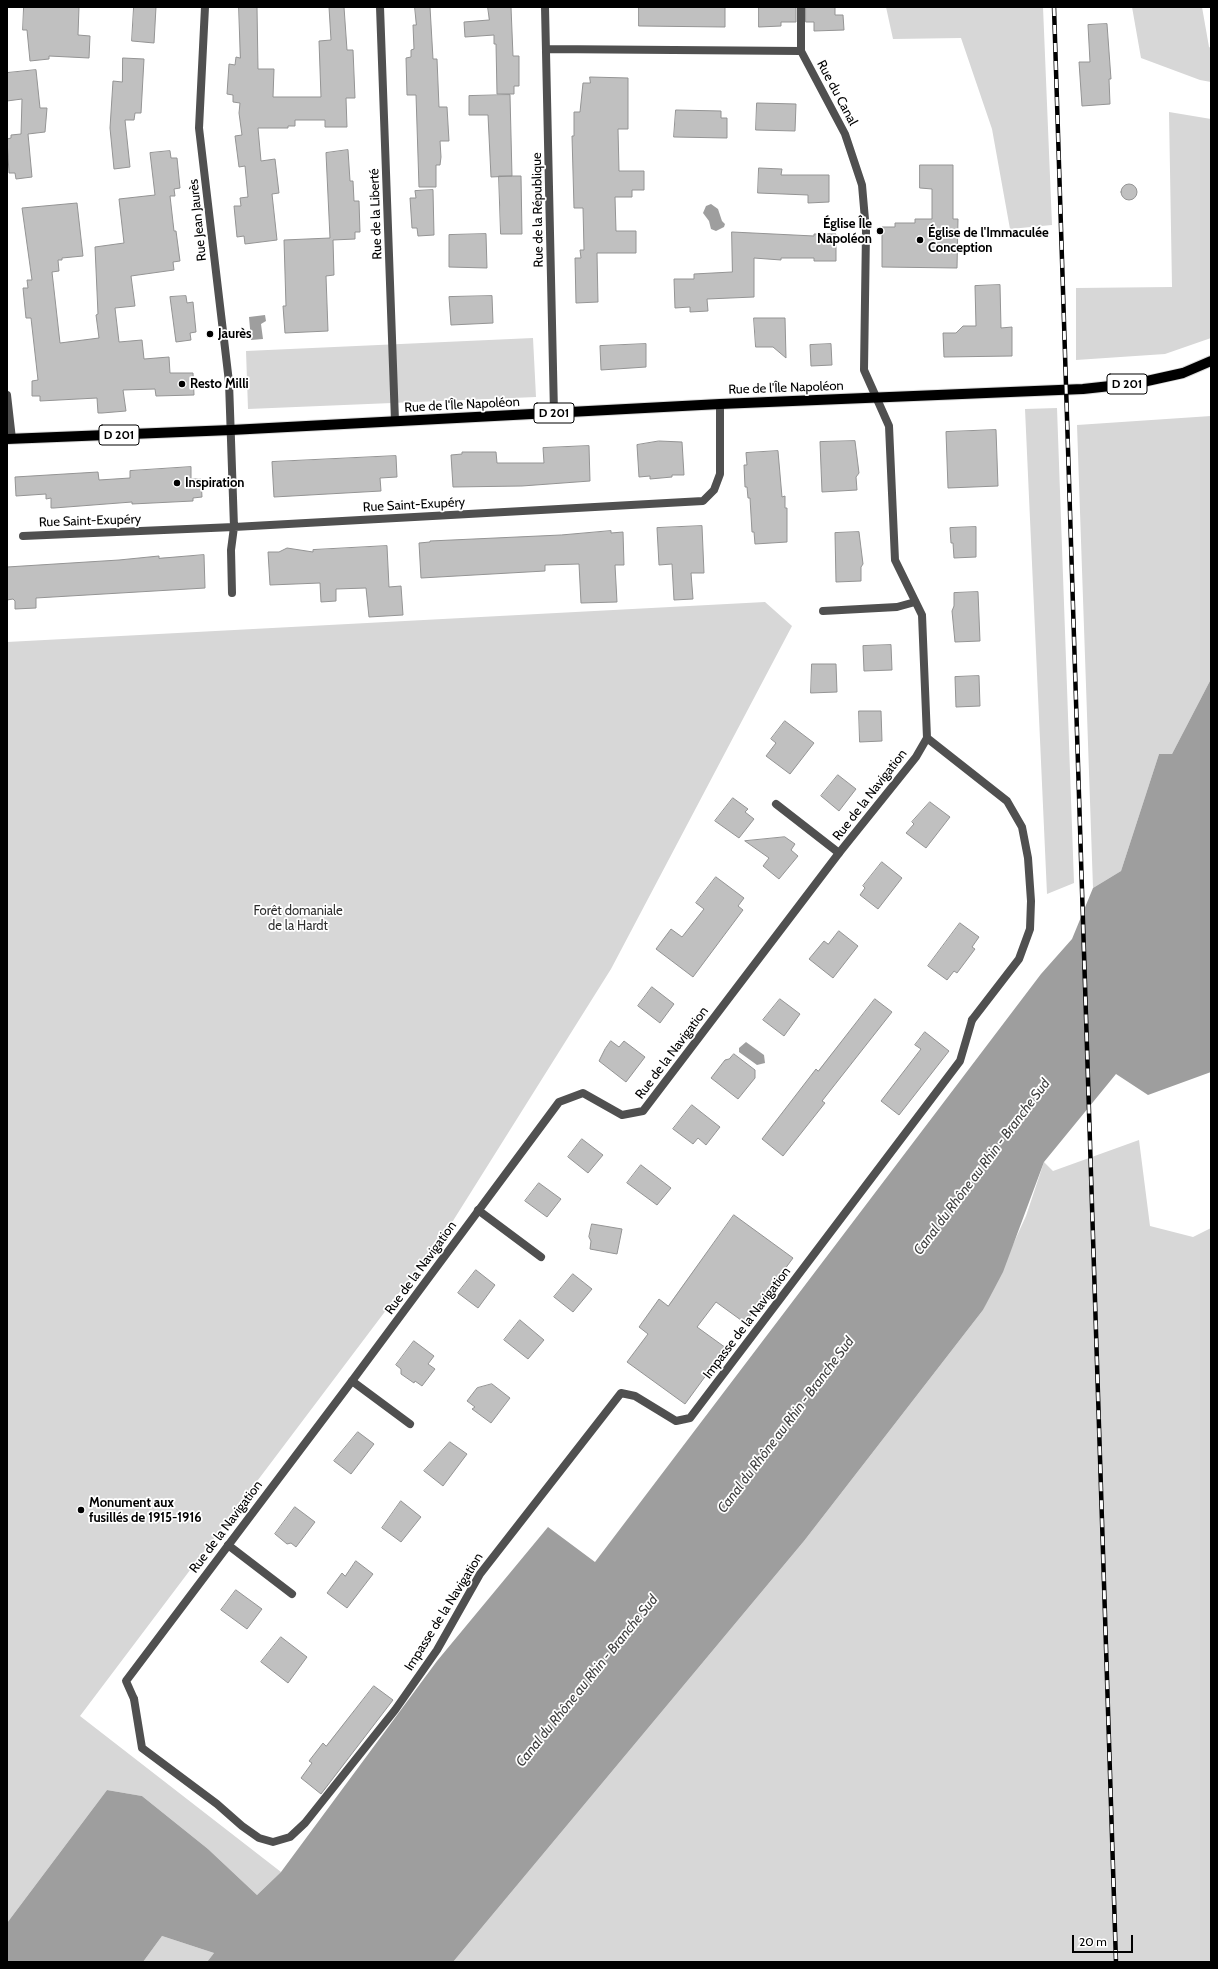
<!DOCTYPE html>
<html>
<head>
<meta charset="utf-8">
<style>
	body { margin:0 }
	#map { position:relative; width:1218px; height:1969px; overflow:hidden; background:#fff; font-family:Cabin,sans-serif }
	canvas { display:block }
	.frame { position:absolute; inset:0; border:8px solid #000; pointer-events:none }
	.scale { position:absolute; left:1072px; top:1935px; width:61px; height:18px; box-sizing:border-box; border:2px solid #000; border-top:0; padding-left:5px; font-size:12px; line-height:14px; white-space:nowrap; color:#000; -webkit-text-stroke:3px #fff; paint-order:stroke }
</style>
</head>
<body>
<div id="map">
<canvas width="1218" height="1969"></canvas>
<div class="frame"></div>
<div class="scale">20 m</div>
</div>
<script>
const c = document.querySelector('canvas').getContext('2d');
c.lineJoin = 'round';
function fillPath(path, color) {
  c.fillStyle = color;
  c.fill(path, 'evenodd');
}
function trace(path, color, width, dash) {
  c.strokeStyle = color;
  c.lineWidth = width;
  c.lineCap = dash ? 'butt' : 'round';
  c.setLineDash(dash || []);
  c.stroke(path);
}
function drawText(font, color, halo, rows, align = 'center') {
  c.font = font + ' Cabin,sans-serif';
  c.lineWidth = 3.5;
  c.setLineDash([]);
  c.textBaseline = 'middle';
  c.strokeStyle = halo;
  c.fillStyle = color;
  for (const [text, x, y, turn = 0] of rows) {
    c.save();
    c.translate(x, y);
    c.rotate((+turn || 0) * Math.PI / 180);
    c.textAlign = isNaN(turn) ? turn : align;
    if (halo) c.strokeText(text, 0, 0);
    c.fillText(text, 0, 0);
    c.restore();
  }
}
fillPath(new Path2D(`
	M886,7H1043L1052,225L1010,229L992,129L961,38L893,39Z
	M1132,7H1202L1209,47L1211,48V82L1200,80L1141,58Z
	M1169,112L1211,119V338L1165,354L1076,360V288L1172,287Z
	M533,338L536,397L248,409L246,351Z
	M1057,408L1074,883L1047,894L1025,409Z
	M1211,416V679L1172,754H1159L1121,871L1093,888L1077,425Z
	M765,602L792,626L611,969L451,1224L80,1716L281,1872L257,1895L208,1849L142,1796L107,1790L7,1923V642Z
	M1139,1140L1150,1226L1193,1237L1211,1228V1962H453L804,1541L983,1310L1026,1216L1044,1162L1053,1171Z
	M162,1936L214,1953L207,1962H143Z`), '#d7d7d7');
fillPath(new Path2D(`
	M711,204L718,209L722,221L725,224L724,227L716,231L711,229L709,221L703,213L706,206Z
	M265,315L266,321L261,324L263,339L251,340L249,317Z
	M1211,679V1072L1148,1095L1116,1074L1044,1162L1003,1272L983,1310L804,1541L453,1962H207L214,1953L162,1936L143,1962H7V1923L107,1790L142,1796L208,1849L257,1895L281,1872L437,1661L548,1527L595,1562L1041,974L1072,939L1093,888L1121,871L1159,754H1172Z
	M746,1042L764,1055L765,1063L757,1065L739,1052V1048Z`), '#9e9e9e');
const building = new Path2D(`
	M24,7H79L78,35L90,36L89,58L49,56V59L30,61L27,30H23Z
	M134,7H156L154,43L132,41Z
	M239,7H257L258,69H274L273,97H321L319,41L331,40L329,7H344L347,50H353L355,98H346L347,127H325V120H295V126H288V128H258L261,161L275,159L279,193L272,194L277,240L245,244L244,236L237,237L234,206H241L240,198L248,197L245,166L239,167L235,136L242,135L239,113L240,103L233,102V95L227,94L229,64L235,65L236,57L240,58Z
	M415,7H430L433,59H437L439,107H447L449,141H440L441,157L440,165H436V187H419L416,95H407L406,58L411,57V50L414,49L413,25H416Z
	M488,7H511L513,56H519V86H514V94H497L496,44H494V35L465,37L464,22L489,20Z
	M639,7H725V27L639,26Z
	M759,7H796V22H781V26L759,27Z
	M806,7H835V15H843L844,30L814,31V22H806Z
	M1107,24L1111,79H1109L1110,104L1082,106L1079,62H1090L1088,25Z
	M123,58L144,59L141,113H135L134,120H125L130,167L114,169L110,128L113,81L122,82Z
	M36,70L40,108H47L45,132L28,134L32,177L16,179L15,173H9L7,139L11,138V135L21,134L22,99L7,101V73Z
	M590,77L628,78V129H618L619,171H644V190H632V197H615L616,231H636V253H597L598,302L576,303L575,258H581L580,250H584L583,208H574L572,136H574V112H580L583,83H590Z
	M510,95L512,176L491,177L488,115H469V96Z
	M757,103L796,104L795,131L756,130Z
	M676,110L721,111V118H727V138L674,137Z
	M348,150L350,181H353L354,201H359L360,232H355V239L333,240L334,275L326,276L328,331L285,333L283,306H286L284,240L330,238L326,153Z
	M170,151L171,158H177L180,188L174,189L175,196H170L174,231H176L180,261L173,262L174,270L131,276L135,306L115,308L119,342L142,340L144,359L169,357L170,373H193L194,395L156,396L155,389L123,390L126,411L102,413H98L97,398L40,401V396H32V381L38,380L31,318H26L23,288H28L27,280H32L22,208L77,203L83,256L62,258V260H58L59,271L52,272L60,343L99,338L96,315L98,314L95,247L124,243L119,199L155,195L150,153Z
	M920,165H953V219H958L957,268L882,267V227H895V223H915V219H932V189L920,188Z
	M759,168L782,169L781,175H829V202L808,203V195L758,193Z
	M499,176H521L522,234H501Z
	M1121 192a8 8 0 1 1 16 0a8 8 0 1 1-16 0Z
	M433,190L434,235L418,236L417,228H412L410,198H416L415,191Z
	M732,232L814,236V234H836V261H814V258H781V260L754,258V297L707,299L708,311L690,312V307L675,308L674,279H694V274L732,272Z
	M486,234L487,268L449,267V235Z
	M1000,285L1001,328L1012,327V356L944,357L943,333H956L963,326H976L975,286Z
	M186,296L187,303L193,302L196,332L190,333L191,340L176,342L170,297Z
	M492,296L493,323L451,325L449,297Z
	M754,318H785L786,358L773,347H756Z
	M646,344V367L601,370L600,346Z
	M831,344L832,365L811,366L810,345Z
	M996,430L998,486L948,488L946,432Z
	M659,441L682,442L684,475H672V477L650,479V476L639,477L637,445Z
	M855,441L859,473L856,477L857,490L822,492L820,442Z
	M589,446L590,481L522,486L453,487L451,455L462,454V452H496L497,463H544L543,448Z
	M778,451L782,497L785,496V508H787V542L755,544L754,532H752L750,498H748L747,487H745L744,465H747L746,453Z
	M396,456L397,477L380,478L381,491L274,497L272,462Z
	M191,467V479H201L202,497L193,498V501L132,504V502L54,508H51V498L46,499V494L16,496L15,477L98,472L99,480L130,478V471Z
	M702,526L704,573H691L693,599L674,600L672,564L659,565L657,528Z
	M976,527V557L954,558L953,543H951L950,528Z
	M611,531V533L623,532L624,565H615L617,602L581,603L579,564L545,565V571L421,578L419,543L430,542V541L561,535Z
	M859,532L863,564L861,567V581L836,582L835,533Z
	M387,546L389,587L401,586L403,615L369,617L366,588L336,589V601L321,602L320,583L270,585L268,552H279L287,548L313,552V550Z
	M204,555L205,588L36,598V608L15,609V601L13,599L7,600V567L119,560L159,556V558Z
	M978,592L980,641L955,642L952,611L954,606V593Z
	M891,645L892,670L864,671L863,646Z
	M812,664H836L837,692L811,693Z
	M979,676L980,706L956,707L955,677Z
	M859,711H881L882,741L860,742Z
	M785,721L814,743L790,774L766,756L776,743L771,739Z
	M838,775L856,789L839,811L821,796Z
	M733,798L748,809L745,812L754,819L739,838L715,821Z
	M930,802L950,817L926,848L906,833L914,824L912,822Z
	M785,837L795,844L791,850L798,856L779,879L763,866L769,858L745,841Z
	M882,862L902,878L878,909L860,895L865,888L863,886Z
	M716,877L744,898L738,906L743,910L693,977L656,949L671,929L682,937L704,909L696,903Z
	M960,923L979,937L972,947L975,949L957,973L954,971L947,980L928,966Z
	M839,931L858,946L833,978L809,959L824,941L828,944Z
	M652,987L674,1004L660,1023L638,1006Z
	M780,999L800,1014L784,1036L763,1020Z
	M875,999L892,1012L822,1101L825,1103L783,1156L762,1139L816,1069L818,1071Z
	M925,1032L949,1051L899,1115L881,1101L921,1049L915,1045Z
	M611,1041L619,1047L624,1041L645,1057L626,1082L599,1061L605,1049Z
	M734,1054L755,1070V1078L738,1099L711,1078L725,1060L729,1059Z
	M692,1105L720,1127L706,1145L698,1138L693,1144L673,1129Z
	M582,1139L603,1155L588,1173L568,1157Z
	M641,1165L671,1188L657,1205L627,1183Z
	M539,1183L561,1199L547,1217L525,1201Z
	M734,1215L793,1258L745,1323L716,1302L697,1327L726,1348L685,1404L627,1362L648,1334L639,1327L659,1299L668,1306Z
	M592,1224L622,1229L617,1254L590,1249L591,1241L589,1237Z
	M476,1270L495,1285L478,1308L458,1293Z
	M573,1274L592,1289L573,1312L554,1297Z
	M520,1320L544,1340L528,1359L504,1340Z
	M414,1341L434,1356L428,1364L435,1369L422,1386L415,1381L414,1383L401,1374V1369L396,1365Z
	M492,1384L510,1398L491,1423L472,1409L475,1407L467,1401L477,1388Z
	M358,1432L374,1444L351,1474L334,1461Z
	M450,1442L467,1454L443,1486L424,1471Z
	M401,1501L421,1517L401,1542L382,1528Z
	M295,1507L315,1522L296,1547L291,1543L287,1544L275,1534Z
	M356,1561L373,1574L347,1608L327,1593L342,1573L345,1576Z
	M236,1590L262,1609L247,1629L221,1610Z
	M281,1637L307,1657L288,1683L261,1662Z
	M374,1686L393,1700L321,1794L301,1778L312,1763L309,1761L323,1743L326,1746Z`);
fillPath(building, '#c0c0c0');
trace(building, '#949494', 1);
const primary = new Path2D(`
	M7,439L231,430L720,404L1083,389L1138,383L1183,373L1211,361`);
trace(primary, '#dbdbdb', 12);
trace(new Path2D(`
	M823,611L897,607L915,602
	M776,804L839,853
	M478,1210L541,1257
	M352,1381L410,1424
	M228,1545L292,1594
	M134,1699L142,1748L217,1804L242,1826L259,1838L273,1842L290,1837L305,1823L395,1710L437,1650L480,1574L621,1393L635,1396L676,1421L690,1418L960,1061L972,1020`), '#505050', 8);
trace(new Path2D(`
	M205,7L199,128L229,382L234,527L231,550L232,593
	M380,7L395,421
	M545,7L554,413
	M546,49L801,51
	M7,395L12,439
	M23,536L234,527L703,501L714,490L720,474V404
	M927,738L1007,801L1022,827L1028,858L1031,901L1030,929L1019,959L972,1020
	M134,1699L126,1681L352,1381L559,1102L583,1093L622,1115L643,1111L839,853L916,757L927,738L922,615L895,560L889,426L864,370L866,231L862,185L845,134L801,51V7`), '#505050', 8);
trace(primary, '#000', 10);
const rail = new Path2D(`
	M1054,7L1116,1962`);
trace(rail, '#000', 4.5);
trace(rail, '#fff', 3, [9]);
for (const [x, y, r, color] of [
	[880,231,4,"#000"],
	[920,240,4,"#000"],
	[210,334,4,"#000"],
	[182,384,4,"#000"],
	[177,483,4,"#000"],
	[81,1510,4,"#000"]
]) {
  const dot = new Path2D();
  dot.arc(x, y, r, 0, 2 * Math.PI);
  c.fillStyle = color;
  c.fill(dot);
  trace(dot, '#fff', 1.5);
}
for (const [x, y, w] of [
	[1127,384,40],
	[554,413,40],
	[119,435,40]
]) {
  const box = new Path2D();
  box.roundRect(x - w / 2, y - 10, w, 20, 3);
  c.fillStyle = '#fff';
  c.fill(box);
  trace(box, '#000', 1);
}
drawText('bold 12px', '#000', null, [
	["D 201",1127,384],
	["D 201",554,413],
	["D 201",119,435]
]);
drawText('13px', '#000', '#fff', [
	["Rue du Canal",837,93,62],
	["Rue de la République",538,210,-91],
	["Rue de la Liberté",376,214,-92],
	["Rue Jean Jaurès",198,220,-96],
	["Rue de l'Île Napoléon",786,388,-2],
	["Rue de l'Île Napoléon",462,405,-3],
	["Rue Saint-Exupéry",414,505,-3],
	["Rue Saint-Exupéry",90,521,-2],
	["Rue de la Navigation",870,795,-52],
	["Rue de la Navigation",672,1053,-53],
	["Rue de la Navigation",421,1268,-54],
	["Impasse de la Navigation",747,1323,-53],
	["Rue de la Navigation",226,1527,-53],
	["Impasse de la Navigation",444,1612,-58]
]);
drawText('bold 13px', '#000', '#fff', [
	["Église Île",872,224,"right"],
	["Napoléon",872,239,"right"],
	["Église de l'Immaculée",928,233],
	["Conception",928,248],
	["Jaurès",218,334],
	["Resto Milli",190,384],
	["Inspiration",185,483],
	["Monument aux",89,1503],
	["fusillés de 1915-1916",89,1518]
], 'left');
drawText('13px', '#2e2e2e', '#fff', [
	["Forêt domaniale",298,911],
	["de la Hardt",298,926]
]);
drawText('italic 14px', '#3f3f3f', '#fff', [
	["Canal du Rhône au Rhin - Branche Sud",982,1167,-53],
	["Canal du Rhône au Rhin - Branche Sud",786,1425,-53],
	["Canal du Rhône au Rhin - Branche Sud",587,1681,-51]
]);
</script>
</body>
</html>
